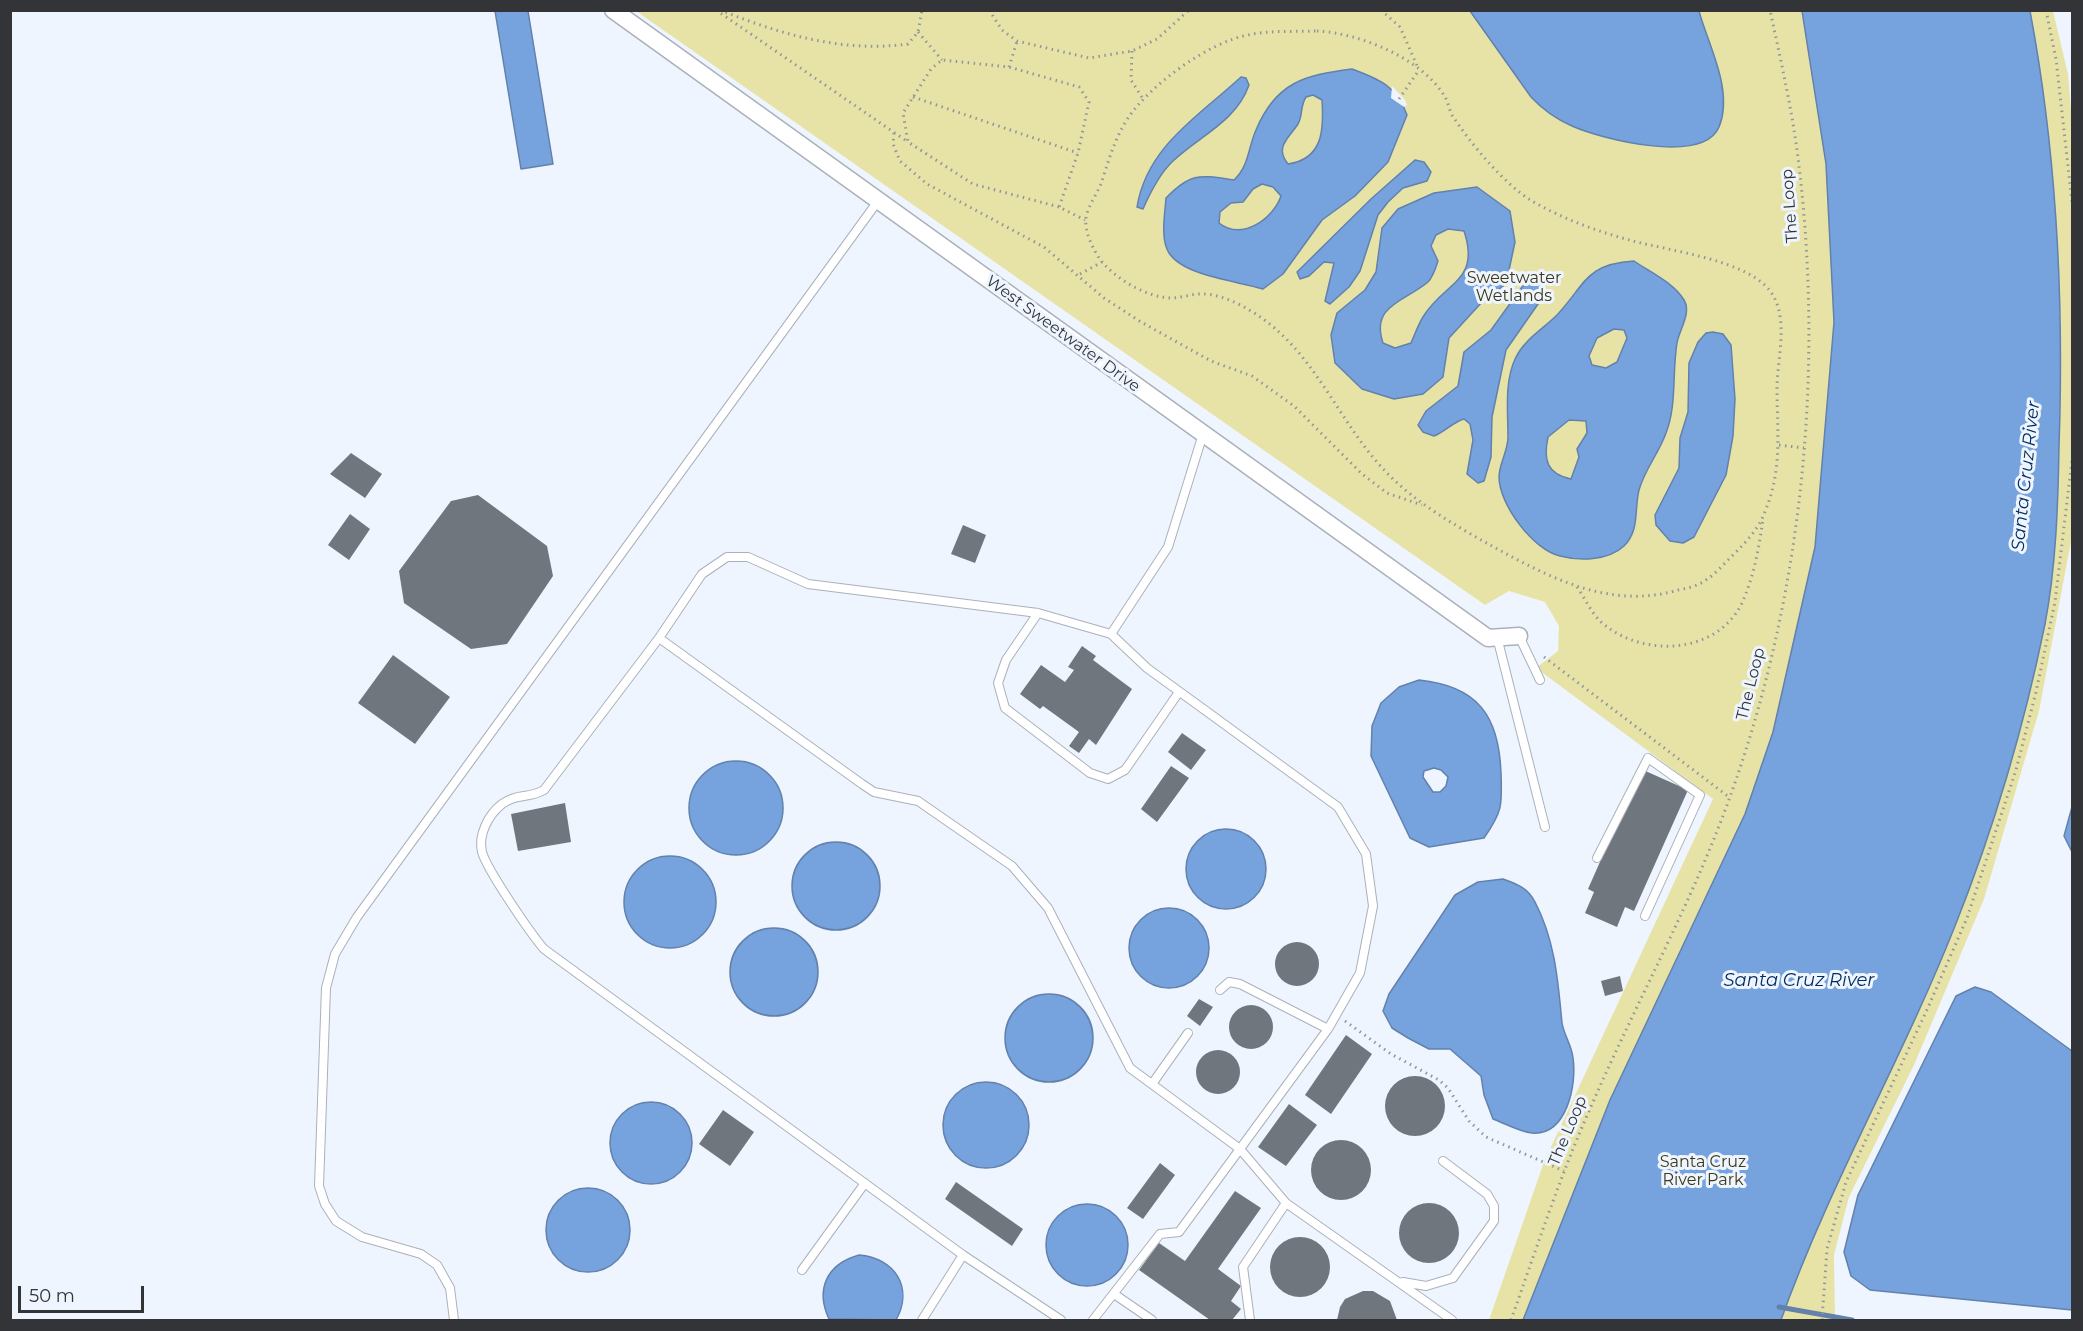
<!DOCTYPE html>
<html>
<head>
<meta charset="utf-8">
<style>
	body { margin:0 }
	#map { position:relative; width:2083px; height:1331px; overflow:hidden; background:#eef5fe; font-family:Montserrat,sans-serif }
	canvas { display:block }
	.frame { position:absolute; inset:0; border:12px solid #323438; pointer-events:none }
	.scale { position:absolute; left:18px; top:1286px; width:126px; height:27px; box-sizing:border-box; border:3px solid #323438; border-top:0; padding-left:8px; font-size:18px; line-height:21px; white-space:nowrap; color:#323438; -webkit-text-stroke:4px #eef5fe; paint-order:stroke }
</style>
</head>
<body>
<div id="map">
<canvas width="2083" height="1331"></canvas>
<div class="frame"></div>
<div class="scale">50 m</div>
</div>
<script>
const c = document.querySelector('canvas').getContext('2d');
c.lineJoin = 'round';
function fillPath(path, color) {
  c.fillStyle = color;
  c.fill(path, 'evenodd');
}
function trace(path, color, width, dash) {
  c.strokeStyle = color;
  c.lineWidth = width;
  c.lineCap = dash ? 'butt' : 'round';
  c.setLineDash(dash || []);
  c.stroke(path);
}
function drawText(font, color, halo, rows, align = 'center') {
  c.font = font + ' Montserrat,sans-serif';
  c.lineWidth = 6;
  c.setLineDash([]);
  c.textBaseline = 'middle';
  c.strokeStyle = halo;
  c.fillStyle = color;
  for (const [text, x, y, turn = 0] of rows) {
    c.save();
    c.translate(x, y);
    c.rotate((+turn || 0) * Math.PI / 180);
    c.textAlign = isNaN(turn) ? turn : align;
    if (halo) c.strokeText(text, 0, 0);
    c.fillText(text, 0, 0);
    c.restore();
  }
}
fillPath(new Path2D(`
	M636,11H2053L2068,74L2072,123V536L2039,711L1984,899L1914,1065L1849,1197L1834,1255L1835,1320H1489L1544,1162L1713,799L1536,668L1558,651L1559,626L1545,602L1509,591L1485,605Z`), '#e7e3a7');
const water = new Path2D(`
	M495,11H528L553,164L521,169Z
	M1470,11H1699C1708,45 1734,90 1719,127C1703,165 1601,139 1572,126C1556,119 1543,110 1531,97Z
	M1802,11H2030C2057,154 2064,301 2059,447C2058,505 2056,567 2045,624C2024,727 1994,828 1955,926C1902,1060 1829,1185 1781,1320H1523L1610,1100L1745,814L1773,732L1815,547L1834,322L1826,164Z
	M1352,69C1379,79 1397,86 1407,115L1388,162L1355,196L1322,220L1283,274L1263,289C1237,281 1184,276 1169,253C1160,239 1165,213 1166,198C1191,172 1200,175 1234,180C1249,166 1248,148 1256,130C1276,82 1305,75 1352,69ZM1313,95L1322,100C1324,130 1323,159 1288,164C1274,147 1289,138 1298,124C1303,115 1300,106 1306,97ZM1262,184L1273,187L1281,196C1273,219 1242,241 1219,223L1220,212L1231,203L1243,202L1253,189Z
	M1241,77L1246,78L1249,85C1236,122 1199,136 1173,161C1160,173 1150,193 1143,209L1137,207C1147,146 1199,116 1241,77Z
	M1415,160L1424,162L1431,172L1427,181L1403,188L1388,202L1378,215L1360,271L1349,287L1330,304L1325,301L1334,263L1324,262L1309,276L1300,279L1297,272L1371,199Z
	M1477,187L1510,211L1515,242L1506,284L1483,301L1449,338L1443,377L1423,394L1394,399L1362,389L1335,363L1331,335L1337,313L1365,290L1376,272L1382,228L1398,209L1434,193ZM1448,229L1464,231C1481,282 1444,282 1423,317C1418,325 1415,334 1411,343L1395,348L1383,343C1370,305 1406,301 1428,282C1433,277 1436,267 1438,261L1431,246L1436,235Z
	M1634,261C1650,272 1674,283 1684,300C1692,313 1679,330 1677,343C1672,373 1677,405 1666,433C1659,453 1645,469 1639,490C1634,510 1640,530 1624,546C1608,561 1579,561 1560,556C1533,550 1499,504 1499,477C1499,464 1508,451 1508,437C1508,412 1504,381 1516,357C1525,339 1543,329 1557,315C1586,284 1585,264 1634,261ZM1614,329L1624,330L1627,338L1617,362L1606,368L1592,365L1589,356L1597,338ZM1569,420L1586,421L1587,433L1577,449L1579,457L1571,479C1547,474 1543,460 1548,437Z
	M1537,279L1543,284L1545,294L1506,350L1492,417L1491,457L1484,481L1478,483L1467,474L1473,440L1470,424L1464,419C1453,422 1445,432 1434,436L1423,432L1418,425L1426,411L1458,386L1464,352L1491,330L1522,287L1529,280Z
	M1713,332L1723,334L1731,345L1735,399L1733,436L1726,475L1694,537L1683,543L1670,541L1656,525L1655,515L1679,468L1680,438L1688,412L1689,363L1698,342L1706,333Z
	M1419,680C1478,686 1499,716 1501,773C1502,805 1503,811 1484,838L1429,847L1410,838L1371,756L1372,726L1381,703L1399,687ZM1434,768L1441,770L1448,777L1446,786L1440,792H1433L1423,777L1424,771Z
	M689 808a47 47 0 1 1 94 0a47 47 0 1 1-94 0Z
	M2072,807V852L2064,836Z
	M1186 869a40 40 0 1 1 80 0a40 40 0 1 1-80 0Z
	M792 886a44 44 0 1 1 88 0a44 44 0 1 1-88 0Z
	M624 902a46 46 0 1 1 92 0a46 46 0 1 1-92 0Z
	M1503,879C1517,884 1528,888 1535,902C1555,940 1558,981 1562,1023C1564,1035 1572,1046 1573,1058C1577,1084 1567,1136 1532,1133C1520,1132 1504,1123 1493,1119L1484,1095L1481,1076L1450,1049H1429L1408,1038L1392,1028L1383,1011L1389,994L1455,895L1478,882Z
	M1129 948a40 40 0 1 1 80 0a40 40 0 1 1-80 0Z
	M730 972a44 44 0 1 1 88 0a44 44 0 1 1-88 0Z
	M1975,987L1991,992L2072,1051V1310L1870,1290L1851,1276L1844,1252L1858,1195L1956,996Z
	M1005 1038a44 44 0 1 1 88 0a44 44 0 1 1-88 0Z
	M943 1125a43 43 0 1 1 86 0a43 43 0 1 1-86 0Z
	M610 1143a41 41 0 1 1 82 0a41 41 0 1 1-82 0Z
	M546 1230a42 42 0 1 1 84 0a42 42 0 1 1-84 0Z
	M1046 1245a41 41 0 1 1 82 0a41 41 0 1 1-82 0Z
	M859,1255C895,1258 914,1288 896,1320L829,1319C815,1289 827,1264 859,1255Z`);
fillPath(water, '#76a2dd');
trace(water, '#6281ac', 1.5);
fillPath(new Path2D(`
	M1392,86L1405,100L1407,105L1404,107L1391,98Z`), '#eef5fe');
trace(new Path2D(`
	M1779,1307L1852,1320`), '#6281ac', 5);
fillPath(new Path2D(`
	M351,453L382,474L365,498L330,474Z
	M478,495L547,546L553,576L507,644L471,649L404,603L399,571L451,501Z
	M350,514L370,529L349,560L328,545Z
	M963,525L986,535L975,563L951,554Z
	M1082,646L1096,656L1093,660L1132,689L1096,745L1089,739L1079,753L1069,746L1079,732L1043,706L1040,709L1020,694L1041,665L1065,682L1074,670L1068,667Z
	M393,655L450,697L415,744L358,703Z
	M1182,733L1206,750L1191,770L1168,752Z
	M1171,766L1189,778L1157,822L1141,809Z
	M1641,769L1688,790L1634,911L1625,907L1617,927L1585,913L1594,892L1588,889Z
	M565,803L571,842L518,851L511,814Z
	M1275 964a22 22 0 1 1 44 0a22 22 0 1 1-44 0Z
	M1620,976L1623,991L1605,996L1601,981Z
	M1199,999L1213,1007L1200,1026L1187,1016Z
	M1229 1027a22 22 0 1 1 44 0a22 22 0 1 1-44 0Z
	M1346,1035L1372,1054L1331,1114L1305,1095Z
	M1196 1072a22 22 0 1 1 44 0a22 22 0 1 1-44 0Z
	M1385 1106a30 30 0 1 1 60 0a30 30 0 1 1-60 0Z
	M1289,1104L1317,1125L1286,1166L1258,1147Z
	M723,1110L754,1132L730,1166L699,1144Z
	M1311 1170a30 30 0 1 1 60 0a30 30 0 1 1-60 0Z
	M1160,1163L1175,1175L1143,1219L1127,1208Z
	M956,1182L1023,1229L1012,1246L945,1199Z
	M1235,1191L1261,1208L1218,1269L1241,1286L1231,1301L1241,1309L1232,1320H1210L1139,1270L1159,1243L1185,1261Z
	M1399 1233a30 30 0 1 1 60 0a30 30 0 1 1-60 0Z
	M1270 1267a30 30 0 1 1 60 0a30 30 0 1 1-60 0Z
	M1363,1291H1373L1390,1301L1397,1320H1337L1340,1307L1345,1299Z`), '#70767e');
const lane = new Path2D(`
	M1038,613L1006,660L998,683L1005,708L1090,773L1108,779L1125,770L1179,692
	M1111,634L1168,547L1203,434
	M1519,636L1540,680
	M1497,637L1545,827
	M659,638L862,784L874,792L918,801L1012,866L1048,908L1130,1068L1240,1149L1286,1203L1452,1320
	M1597,858L1648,758L1700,795L1645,916
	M1220,990L1229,982L1240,984L1328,1029
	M1152,1084L1188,1033
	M802,1270L865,1183
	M1403,1282L1426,1286L1453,1278L1494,1221V1206L1487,1194L1443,1161
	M1114,1294L1152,1320
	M454,1320L450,1288L437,1265L421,1254L362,1237L336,1221L325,1204L319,1186L326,988L335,954L357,917L878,201
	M922,1320L963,1255
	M1061,1320L963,1255L544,949C531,934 487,870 482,852C478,835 488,815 502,804C517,793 528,799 544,790L659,638L702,574L727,557H748L808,584L1038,613L1111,634L1147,668L1338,807L1366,854L1373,906L1360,973L1328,1029L1179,1232L1160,1234L1093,1320
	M1250,1320L1243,1267L1286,1203`);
const street = new Path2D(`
	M613,10L1488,638L1519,636`);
trace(lane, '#abb1ba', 10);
trace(street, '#abb1ba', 19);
trace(new Path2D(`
	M716,10L908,142
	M720,10C780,34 842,53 908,44L918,32L922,10
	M989,10L1002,30L1017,41L1089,58L1132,51L1157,39L1189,10
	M1381,10L1400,27L1418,68
	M2046,10L2056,59L2072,202
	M1317,31C1359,33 1422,58 1445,97C1448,102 1449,109 1452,115C1470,143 1504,184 1532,201C1563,219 1599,232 1633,241C1670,251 1747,260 1770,291C1790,317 1777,359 1777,388C1777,433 1783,470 1764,514C1757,532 1741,547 1728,560C1721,567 1714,575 1706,580C1698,586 1688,588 1678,590C1611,610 1550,578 1492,546C1456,526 1416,503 1387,473C1346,431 1322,371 1279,332C1261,315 1226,293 1201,294C1191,294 1181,298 1171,298C1147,297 1119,281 1103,263C1094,253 1084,231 1086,218C1088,205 1098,193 1102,181C1109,159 1115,138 1128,118C1150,85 1209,42 1248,35C1270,30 1294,32 1317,31Z
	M918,32L942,60
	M1132,51L1131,80L1143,99
	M1009,67L1017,41
	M913,97L1078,153
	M1399,99L1419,70
	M894,133L893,144L900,161L927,184L1044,247L1104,298L1141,322L1211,361L1252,376L1294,406L1362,474L1387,493L1422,505
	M1059,207L973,184L908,142L903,113L931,69L942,60L1009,67L1079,87L1089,102L1078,153L1059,207L1085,220
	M1080,274L1102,262
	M1779,445L1804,448
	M1577,587C1584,597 1591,612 1600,621C1640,658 1716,656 1742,603C1754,576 1759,548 1763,519
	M1544,657L1729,797
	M1345,1021L1391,1054L1439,1080L1448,1088L1469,1121L1486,1137L1564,1171
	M1511,1320C1537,1247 1561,1173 1593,1102C1634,1008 1684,917 1721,821C1800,616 1825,384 1799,166C1793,113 1781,62 1770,10
	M1822,1320L1827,1249L1846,1182L1926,1012L1967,918L2016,770L2036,692L2055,602L2072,460`), '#91969c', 3, [1.5, 4.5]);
trace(lane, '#fff', 8);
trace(street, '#fff', 16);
drawText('16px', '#323438', '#eef5fe', [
	["The Loop",1790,206,-94],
	["West Sweetwater Drive",1063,334,36],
	["The Loop",1751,684,-76],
	["The Loop",1568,1131,-67]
]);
drawText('16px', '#3c3917', '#eef5fe', [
	["Sweetwater",1514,278],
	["Wetlands",1514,296],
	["Santa Cruz",1703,1162],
	["River Park",1703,1180]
]);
drawText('italic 18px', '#002b5f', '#eef5fe', [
	["Santa Cruz River",2026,476,-84],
	["Santa Cruz River",1799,981]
]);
</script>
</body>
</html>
